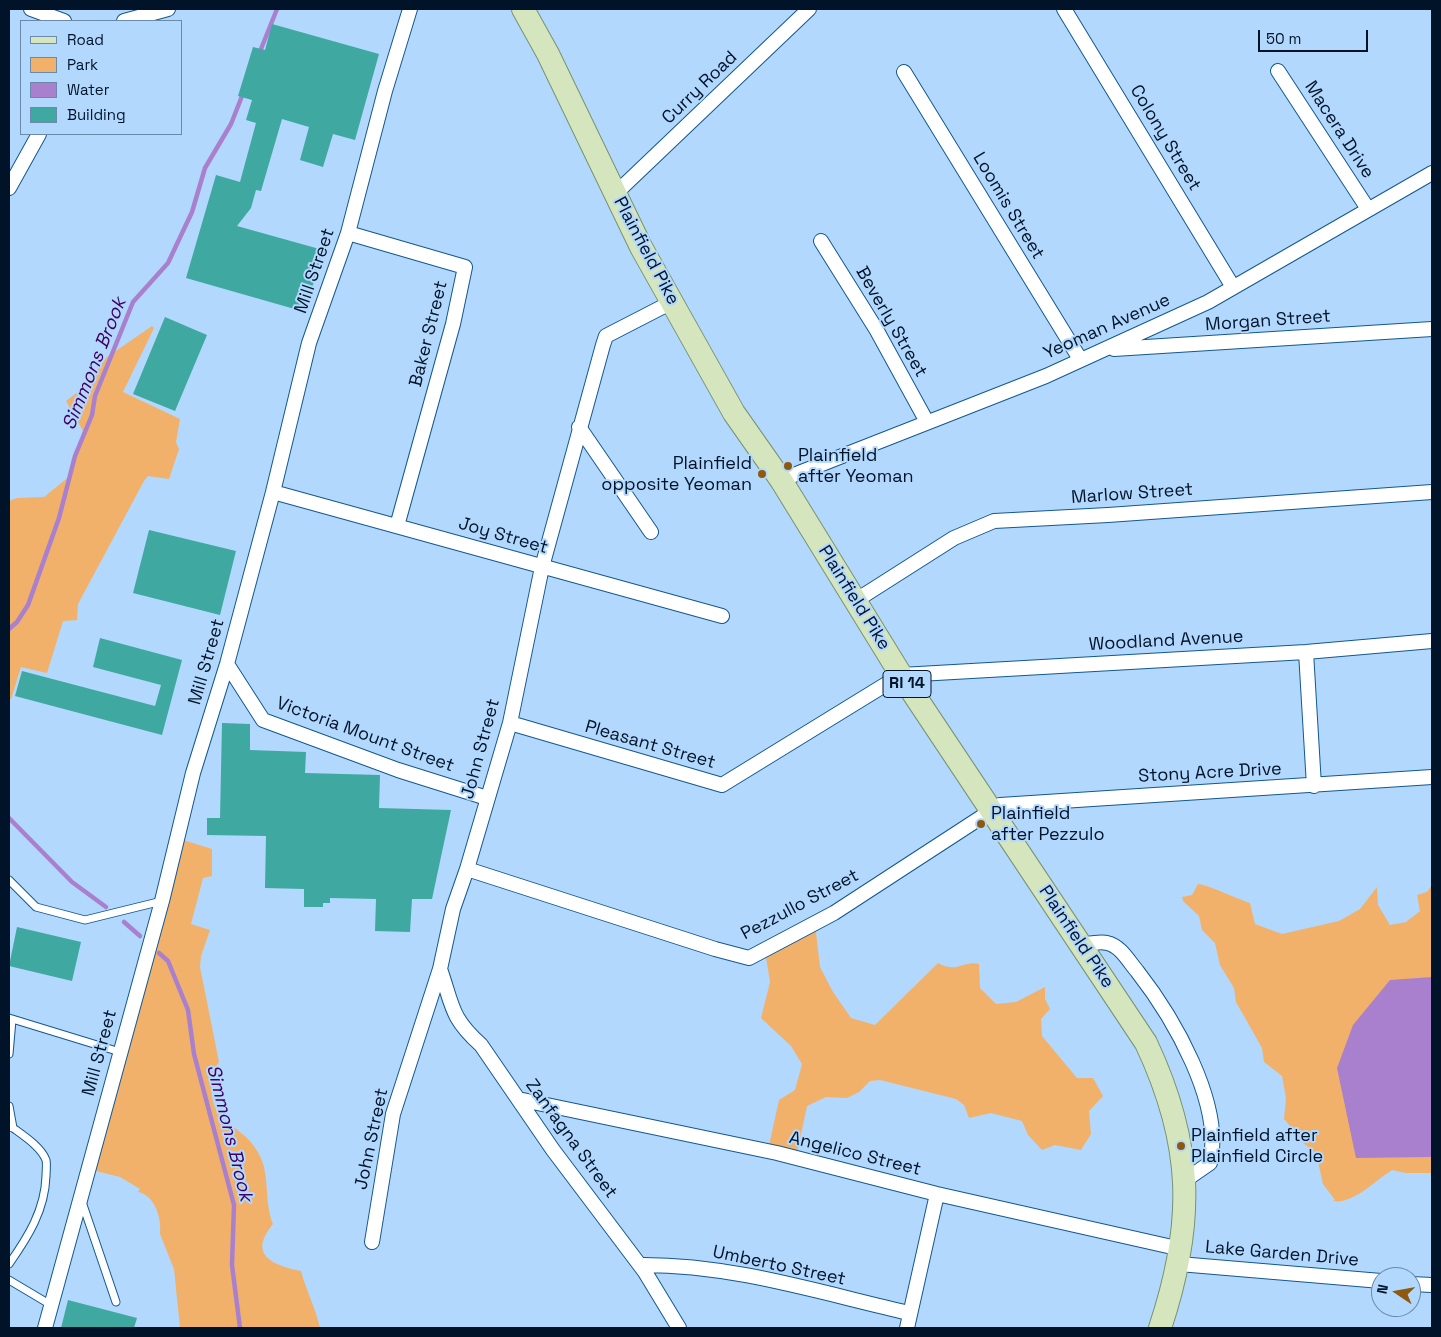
<!DOCTYPE html>
<html>
<head>
<meta charset="utf-8">
<style>
	body { margin:0 }
	#map { position:relative; width:1441px; height:1337px; overflow:hidden; background:#b2d8fd; font-family:"Space Grotesk",sans-serif }
	canvas { display:block }
	.frame { position:absolute; inset:0; border:10px solid #001329; pointer-events:none }
	.legend { position:absolute; left:20px; top:20px; width:162px; height:115px; box-sizing:border-box; background:#b2d8fd; border:1px solid #6b89a8; margin:0; padding:6px 9px; list-style:none; font-size:15px; color:#001329 }
	.legend li { display:flex; align-items:center; gap:10px; height:25px }
	.legend b { width:25px; border:1px solid #6b89a8 }
	.north { position:absolute; left:1371px; top:1267px; width:50px; height:50px; box-sizing:border-box; background:#b2d8fd; border:1px solid #6b89a8; border-radius:50%; rotate:282deg; font-size:14px; font-weight:700; line-height:20px; text-align:center; color:#001329 }
	.north::after { content:''; display:block; margin:auto; width:18px; height:22px; background:#8f590d; clip-path:polygon(50% 0,100% 100%,50% 72%,0 100%) }
	.scale { position:absolute; left:1258px; top:30px; width:110px; height:22px; box-sizing:border-box; border:2px solid #001329; border-top:0; padding-left:6px; font-size:15px; line-height:18px; white-space:nowrap; color:#001329; -webkit-text-stroke:4px #b2d8fd; paint-order:stroke }
</style>
</head>
<body>
<div id="map">
<canvas width="1441" height="1337"></canvas>
<div class="frame"></div>
<ul class="legend">
<li><b style="height:6px;background:#d5e6bf"></b>Road</li>
<li><b style="height:14px;background:#f1b16a"></b>Park</li>
<li><b style="height:14px;background:#a980ce"></b>Water</li>
<li><b style="height:14px;background:#3fa8a0"></b>Building</li>
</ul>
<div class="north">N</div>
<div class="scale">50 m</div>
</div>
<script>
const c = document.querySelector('canvas').getContext('2d');
c.lineJoin = 'round';
function fillPath(path, color) {
  c.fillStyle = color;
  c.fill(path, 'evenodd');
}
function trace(path, color, width, dash) {
  c.strokeStyle = color;
  c.lineWidth = width;
  c.lineCap = dash ? 'butt' : 'round';
  c.setLineDash(dash || []);
  c.stroke(path);
}
function drawText(font, color, halo, rows, align = 'center') {
  c.font = font + ' "Space Grotesk",sans-serif';
  c.lineWidth = 4;
  c.setLineDash([]);
  c.textBaseline = 'middle';
  c.strokeStyle = halo;
  c.fillStyle = color;
  for (const [text, x, y, turn = 0] of rows) {
    c.save();
    c.translate(x, y);
    c.rotate((+turn || 0) * Math.PI / 180);
    c.textAlign = isNaN(turn) ? turn : align;
    if (halo) c.strokeText(text, 0, 0);
    c.fillText(text, 0, 0);
    c.restore();
  }
}
fillPath(new Path2D(`
	M152,326L154,328L123,392L180,419L176,442L179,449L169,479L148,476L144,481L78,604L77,620L63,621L47,673L21,667L11,699H9V501L17,498L44,497L70,476L83,431L66,401L83,388L107,357Z
	M183,840L212,849V876L203,878L191,924L210,930L201,956L200,967L219,1062C213,1069 213,1076 212,1084C208,1126 244,1122 260,1156C270,1176 264,1203 273,1224C248,1254 271,1265 301,1271C306,1290 316,1309 320,1328H180L174,1269L160,1234C162,1219 155,1195 138,1192L140,1189L120,1177L88,1169Z
	M1198,884C1209,885 1237,899 1250,903L1255,924L1282,934L1339,921L1360,909L1377,887L1378,905L1390,925L1406,922L1420,911L1417,895L1427,892L1432,885V1173H1406L1392,1170C1376,1180 1352,1205 1333,1201L1335,1200L1323,1184L1316,1153L1298,1139L1295,1132L1284,1119L1286,1098L1282,1076L1264,1062L1262,1048L1236,1002L1234,988L1220,965L1215,943L1202,930L1199,916L1183,901L1182,897L1192,895Z
	M815,924L820,967L833,992L851,1018L875,1025L938,963C957,974 963,960 979,964L980,988L996,1004L1016,1002L1045,987V999L1050,1009L1041,1019L1042,1036L1077,1078H1093L1103,1096L1089,1111L1091,1134L1081,1150L1055,1145L1042,1150L1028,1135L1022,1121L991,1113L969,1118L964,1105L956,1099L880,1080L870,1081L859,1092L847,1098L826,1097L807,1106L796,1158L768,1150L779,1100L795,1090L802,1064L791,1046L761,1018L770,982L765,951Z`), '#f1b16a');
fillPath(new Path2D(`
	M1432,977V1157L1356,1158L1337,1068L1353,1025L1390,980Z`), '#a980ce');
trace(new Path2D(`
	M259,54L277,9
	M9,629L17,622L28,605L59,518L75,456L92,415L95,396L133,302L168,263L192,212L205,168L231,124L244,91
	M9,818L72,882L106,907
	M124,922L140,936
	M159,953L168,961L188,1010L194,1054L234,1205L232,1265L240,1328`), '#a980ce', 4.5);
fillPath(new Path2D(`
	M272,24L379,54L355,140L333,134L323,167L300,160L309,127L282,119L261,191L256,190L251,208L237,226L323,250L305,312L186,278L216,175L240,182L256,123L246,120L252,100L238,96L253,47L265,50Z
	M165,317L207,335L175,411L133,394Z
	M149,530L236,551L220,615L133,593Z
	M100,638L182,660L162,735L15,696L22,671L155,706L161,685L93,667Z
	M222,723L250,724V750L306,752L305,773L380,775L379,808L451,810L432,899H412L410,932L375,931L376,899L330,898V903H323V907H304V889L265,888L266,836L207,835V818H220Z
	M17,927L81,942L72,981L9,966Z
	M68,1300L137,1318L134,1328H61Z`), '#3fa8a0');
const service = new Path2D(`
	M9,880L36,907L85,920L162,901
	M9,1018L120,1052
	M9,1054L12,1020
	M9,1106L13,1128L9,1127
	M82,1202L116,1302
	M9,1264C28,1237 45,1210 46,1176C46,1172 47,1164 46,1160C41,1147 24,1136 13,1128
	M9,1280L51,1305`);
const minor = new Path2D(`
	M31,9L64,21
	M1064,9L1233,287
	M124,21L168,9
	M1278,71L1368,209
	M904,72L1080,359
	M9,188L39,134
	M615,194L809,9
	M348,233L465,267L453,324L397,526
	M821,241L876,329L927,422
	M1114,349L1432,329
	M579,427L651,532
	M781,480L1046,376L1208,302L1432,173
	M273,492L722,616
	M855,601L954,538L994,521L1108,515L1432,492
	M1306,652L1314,786
	M227,664L263,720L398,770L487,798
	M510,723L722,785L901,675L1306,652L1432,641
	M467,869L715,949L749,958L834,913L1000,805L1432,777
	M1081,945C1088,944 1100,941 1107,943C1121,946 1129,962 1137,971C1173,1017 1224,1104 1210,1163L1184,1181
	M440,969C453,1006 450,1017 481,1045L553,1150L645,1272L679,1328
	M518,1099L777,1153L937,1194L1181,1249
	M372,1242L393,1114L440,969L453,909L467,869L510,723L542,567L603,345L606,336L672,302
	M1179,1264L1381,1281
	M640,1265C731,1264 821,1293 909,1313
	M1411,1284L1432,1285
	M45,1328L162,901L193,773L227,664L273,492L309,343L348,233L385,91L410,9
	M907,1328L937,1194`);
const primary = new Path2D(`
	M523,9L548,54L641,247L734,413L781,480L901,675L1146,1043C1194,1145 1195,1223 1160,1328`);
trace(service, '#13588e', 9);
trace(minor, '#13588e', 16);
trace(primary, '#78926f', 24);
trace(service, '#fff', 7);
trace(minor, '#fff', 14);
trace(primary, '#d5e6bf', 22);
for (const [x, y, r, color] of [
	[788,466,5,"#8f590d"],
	[762,474,5,"#8f590d"],
	[981,824,5,"#8f590d"],
	[1181,1146,5,"#8f590d"]
]) {
  const dot = new Path2D();
  dot.arc(x, y, r, 0, 2 * Math.PI);
  c.fillStyle = color;
  c.fill(dot);
  trace(dot, '#b2d8fd', 2);
}
for (const [x, y, w] of [
	[907,684,48]
]) {
  const box = new Path2D();
  box.roundRect(x - w / 2, y - 13.5, w, 27, 4);
  c.fillStyle = '#b2d8fd';
  c.fill(box);
  trace(box, '#001329', 1);
}
drawText('bold 16px', '#001329', null, [
	["RI 14",907,684]
]);
drawText('18px', '#001329', '#b2d8fd', [
	["Curry Road",700,88,-44],
	["Macera Drive",1339,130,57],
	["Colony Street",1165,138,59],
	["Loomis Street",1008,206,59],
	["Plainfield Pike",646,251,62],
	["Mill Street",315,271,-71],
	["Morgan Street",1268,321,-4],
	["Beverly Street",891,322,60],
	["Yeoman Avenue",1107,327,-24],
	["Baker Street",429,334,-76],
	["Marlow Street",1132,494,-4],
	["Joy Street",503,536,16],
	["Plainfield Pike",854,598,58],
	["Woodland Avenue",1166,641,-3],
	["Mill Street",207,662,-74],
	["Victoria Mount Street",365,735,20],
	["Pleasant Street",650,745,16],
	["John Street",481,749,-75],
	["Stony Acre Drive",1210,773,-3],
	["Pezzullo Street",800,905,-28],
	["Plainfield Pike",1076,937,56],
	["Mill Street",100,1053,-75],
	["John Street",372,1139,-78],
	["Zanfagna Street",571,1139,54],
	["Angelico Street",855,1154,14],
	["Lake Garden Drive",1282,1254,5],
	["Umberto Street",779,1266,12]
]);
drawText('18px', '#001329', '#b2d8fd', [
	["Plainfield",798,456],
	["after Yeoman",798,477],
	["Plainfield",752,464,"right"],
	["opposite Yeoman",752,485,"right"],
	["Plainfield",991,814],
	["after Pezzulo",991,835],
	["Plainfield after",1191,1136],
	["Plainfield Circle",1191,1157]
], 'left');
drawText('italic 19px', '#400063', '#b2d8fd', [
	["Simmons Brook",95,364,-68],
	["Simmons Brook",229,1133,76]
]);
</script>
</body>
</html>
